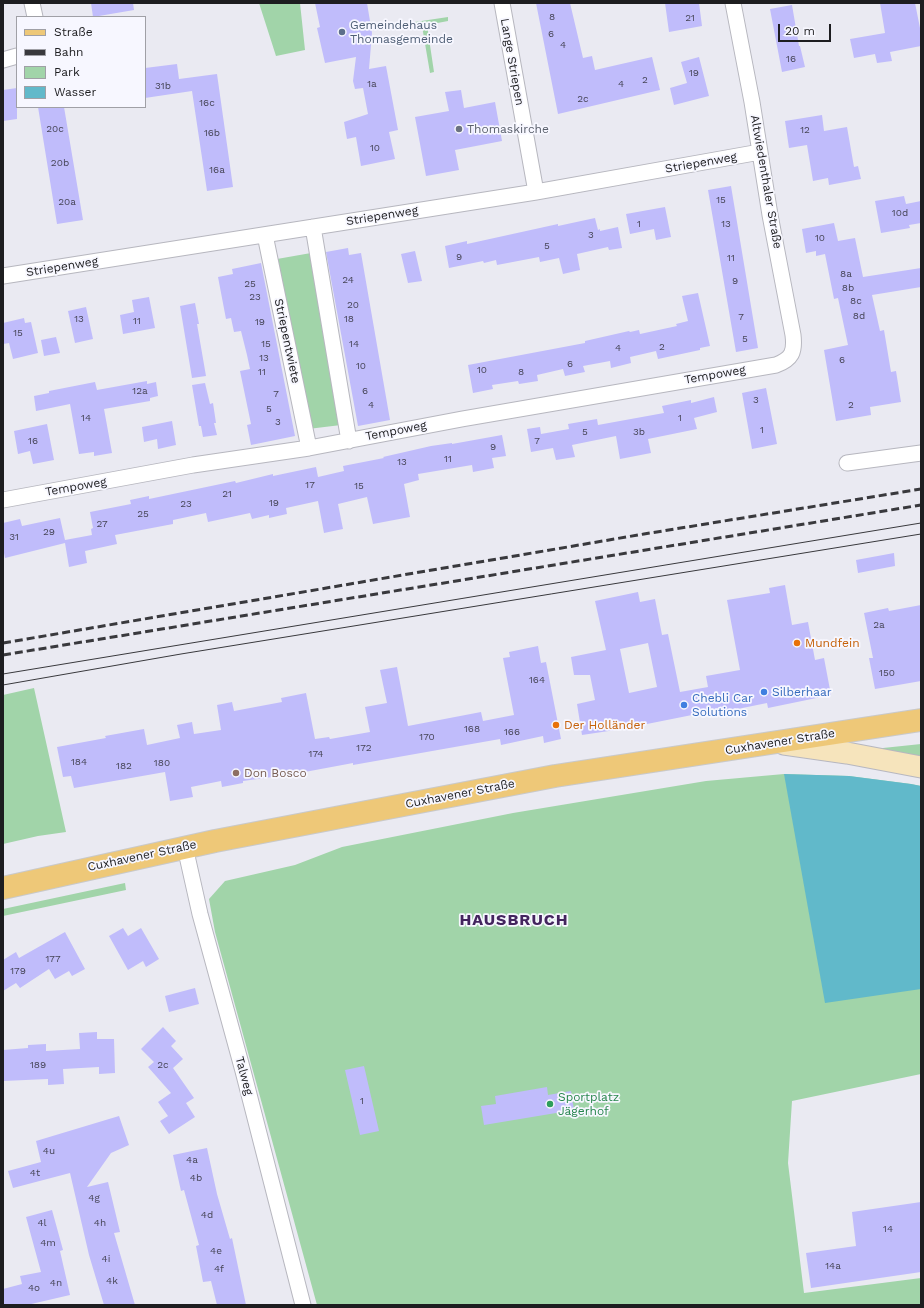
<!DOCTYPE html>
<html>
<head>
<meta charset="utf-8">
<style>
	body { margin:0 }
	#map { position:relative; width:924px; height:1308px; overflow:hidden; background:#eaeaf2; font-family:"Work Sans",sans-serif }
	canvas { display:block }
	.frame { position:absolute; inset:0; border:4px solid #1d1d20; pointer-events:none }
	.legend { position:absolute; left:16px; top:16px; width:130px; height:92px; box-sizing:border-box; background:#f7f7ff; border:1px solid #a0a0a6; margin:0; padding:5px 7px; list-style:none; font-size:12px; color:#1d1d20 }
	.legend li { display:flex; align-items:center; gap:8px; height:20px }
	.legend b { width:20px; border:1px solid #a0a0a6 }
	.scale { position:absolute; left:778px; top:24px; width:53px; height:18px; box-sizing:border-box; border:2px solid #1d1d20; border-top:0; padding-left:5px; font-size:12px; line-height:14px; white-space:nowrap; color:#1d1d20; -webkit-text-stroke:3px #f7f7ff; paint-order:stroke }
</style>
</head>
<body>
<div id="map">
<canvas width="924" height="1308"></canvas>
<div class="frame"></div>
<ul class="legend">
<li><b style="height:5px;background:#eec878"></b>Straße</li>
<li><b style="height:5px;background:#39393d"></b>Bahn</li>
<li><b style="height:11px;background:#a1d4a9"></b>Park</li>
<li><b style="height:11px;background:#61b9ca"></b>Wasser</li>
</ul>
<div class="scale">20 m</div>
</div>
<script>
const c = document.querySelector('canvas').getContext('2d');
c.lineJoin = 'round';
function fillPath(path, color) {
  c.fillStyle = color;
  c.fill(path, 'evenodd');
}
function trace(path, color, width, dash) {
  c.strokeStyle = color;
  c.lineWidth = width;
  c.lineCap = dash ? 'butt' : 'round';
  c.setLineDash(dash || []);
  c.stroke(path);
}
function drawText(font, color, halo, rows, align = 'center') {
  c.font = font + ' "Work Sans",sans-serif';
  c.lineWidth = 3.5;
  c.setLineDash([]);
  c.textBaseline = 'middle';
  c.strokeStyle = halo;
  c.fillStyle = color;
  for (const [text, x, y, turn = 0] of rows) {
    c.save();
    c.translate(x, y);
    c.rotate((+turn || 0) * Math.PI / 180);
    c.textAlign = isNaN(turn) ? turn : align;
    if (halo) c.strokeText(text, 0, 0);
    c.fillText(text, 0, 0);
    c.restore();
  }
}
fillPath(new Path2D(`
	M259,3H300L305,50L276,56Z
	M448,17V21L427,25L434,72L430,73L422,26L395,30V25Z
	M311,253L341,425L308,429L277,259Z
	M34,688L66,832L38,836L3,844V695Z
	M921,744V757L881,750L883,748Z
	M784,774L849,776L911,784L921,786V1074L792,1101L788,1163L804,1293L921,1278V1305H317L215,932L209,899L225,881L295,865L342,847L513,813L706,781Z
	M125,883L126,890L3,916V909Z`), '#a1d4a9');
fillPath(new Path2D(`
	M784,774L849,776L911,784L921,786V989L825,1003Z`), '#61b9ca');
fillPath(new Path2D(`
	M91,3H133L134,10L93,17Z
	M315,3H367L372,33L369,69L386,66L398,130L389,132L395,159L361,166L356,137L347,139L344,122L368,114L363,88L355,89L353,81L356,57L325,63L317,28L320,27Z
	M536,3H570L583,58L592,56L595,70L652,57L660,90L558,114Z
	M665,3H699L702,26L669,32Z
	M880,3H915L921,33V46L890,52L892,61L877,63L875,54L854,58L850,39L885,33Z
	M792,5L799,46H800L805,67L782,72L770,9Z
	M699,57L709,96L674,105L670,88L687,83L681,62Z
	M177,64L179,79L217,74L233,187L207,191L192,91L145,98V68Z
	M17,88V119L3,121V90Z
	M461,90L464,108L495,102L502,141L455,150L459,170L426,176L415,117L449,111L445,92Z
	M38,107H64L83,220L57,224Z
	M822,115L824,131L847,127L854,167L858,166L861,179L829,185L828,178L813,181L807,145L789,148L785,121Z
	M731,186L758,348L736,352L708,190Z
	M904,196L906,204L921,201V223L909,225L910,228L881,233L875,201Z
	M665,207L671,237L656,240L654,229L630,234L626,214Z
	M595,218L598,230L600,229V231L618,227L622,248L609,250L608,247L577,254L580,270L563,274L559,258L540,262L539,257L497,265L496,260L484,263L483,261L449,268L445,246L467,241V244L558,224V226Z
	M834,223L838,241L855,238L863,277L921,268V287L872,295L880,331L884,330L891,372L896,371L901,402L870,407L871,415L836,421L824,350L848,345L838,298L834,299L825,254L816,256V251L806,253L802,229Z
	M348,248L349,255L361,253L390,420L358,426L326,252Z
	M415,251L422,281L408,283L401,254Z
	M261,263L295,436L251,445L247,425L251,424L240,371L250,369L247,355L241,331L234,332L231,318L226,319L218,277L233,274L232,269Z
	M698,293L710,346L700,348V350L658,359L656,351L630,357L631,363L611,368L610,361L583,366L585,372L565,376L563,369L537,375L538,381L519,384L518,381L492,385L493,389L473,393L468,365L585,343V341L629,331L630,332L639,330L640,334L677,326L676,324L688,321L682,296Z
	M149,297L155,328L123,334L120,315L134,312L132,300Z
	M195,303L199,324H197L206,376L192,378L180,306Z
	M86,307L93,339L75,343L68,311Z
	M24,318L25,323L31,322L38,353L13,359L9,343L3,344V323Z
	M56,337L60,353L44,356L41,340Z
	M147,381V384L156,382L158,396L150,398V401L104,409L112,453L94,456V452L79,454L70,404L36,411L34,396L49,393V391L95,382L97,390Z
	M205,383L210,404L213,403L216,423H214L217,435L203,437L201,426H199L192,385Z
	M766,388L777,444L752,449L742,393Z
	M714,397L717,412L694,418L697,429L648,439L651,453L620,459L616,436L572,445L575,457L556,460L553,448L531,452L527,429L540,427L541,434L569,429L568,424L597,419L598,425L664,413L662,406L691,400V403Z
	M172,421L176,445L158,449L157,439L144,442L142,427Z
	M47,424L54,460L33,464L30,451L18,454L14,431Z
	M502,435L506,456L492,458L494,468L473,472L472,465L418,474L419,480L404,484L410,517L373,524L367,497L338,504L343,529L324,533L318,501L286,508L287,514L269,518V515L252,519L250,513L208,522L206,513L173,520V524L115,535L117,544L85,551L87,563L69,567L65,543L5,558L3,548V523L20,519L22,526L60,518L65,540L92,535L91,529L93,528L90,512L131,504L130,500L149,496V499L235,481L236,483L273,474V476L316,467L318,477L344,471L343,466L384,458L383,457L431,446L452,443V444Z
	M894,553L895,566L858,573L856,560Z
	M785,585L792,625L808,622L815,660L824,658L831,695L768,708L767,703L713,714L712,711L622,729L582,735L577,704L595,700L590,675H574L571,657L606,650L595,601L638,592L640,602L655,599L662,635L668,634L680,692L708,687L706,676L740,670L727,600L770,593L769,588ZM648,643L657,687L629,693L620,649Z
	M921,605V681L875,689L869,658H873L864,613L888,608L889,611Z
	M538,646L541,663L546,662L561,739L544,743L543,736L501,745L500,739L353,765V763L294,774L243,781V783L222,787L221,781L191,787L193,797L170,801L165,772L74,788L71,776L63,777L57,747L106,738L105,736L144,729L147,745L180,738L177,725L192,722L194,734L221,730L217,705L232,702L234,711L282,702L281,698L306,693L315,739L329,737L330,739L370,732L365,707L387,703L380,670L397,667L408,726L481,712L483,721L514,715L503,658L510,657L509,652Z
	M123,928L128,936L141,928L159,959L146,967L143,961L128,970L109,936Z
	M65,932L85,969L72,976L69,971L55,979L49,969L20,988L16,983L3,991V960L16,952L19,958Z
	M195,988L199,1004L169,1012L165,996Z
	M163,1027L176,1041L171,1046L183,1059L173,1068L194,1098L186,1103L195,1117L169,1134L160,1121L168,1116L158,1102L171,1093L148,1067L154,1062L141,1049Z
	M97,1032V1039H114L115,1073L99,1074V1067L63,1069L64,1084L48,1085V1079L3,1081V1050L28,1048V1045L46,1044V1051L80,1049L79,1033Z
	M364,1066L379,1131L360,1135L345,1070Z
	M547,1087L548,1095L571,1091L574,1110L484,1125L481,1106L496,1104L495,1096Z
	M119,1116L129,1145L111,1153L87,1187L108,1182L120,1232L114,1233L135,1305H104L89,1255L70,1173L13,1188L8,1171L41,1162L36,1141Z
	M207,1148L217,1194L230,1239L232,1238L246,1305H217L211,1281L203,1282L196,1246L199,1245L184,1190L181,1191L173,1155Z
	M921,1202V1272L811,1288L806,1253L856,1246L852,1212Z
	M52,1210L63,1250L60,1251L70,1295L27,1305H3V1289L22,1284L20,1276L41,1272L26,1217Z`), '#c0bcfb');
const street = new Path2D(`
	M32,3L35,17
	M502,3L536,192
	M3,60L17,56
	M313,227L349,441
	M265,235L309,448
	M3,276L536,192L760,152
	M847,463L921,453
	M3,500L193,465L309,448L462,419L776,365C792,359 795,352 793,335L770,215L752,102L733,3
	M185,847L200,914L243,1071L303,1305`);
const secondary = new Path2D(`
	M784,744L847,753L921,767`);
const primary = new Path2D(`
	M3,888L215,841L555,776L921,720`);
trace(street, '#b7b7bf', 17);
trace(secondary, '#b7b7bf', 23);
trace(primary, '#c9c9c9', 24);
trace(street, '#fff', 15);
trace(secondary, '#f6e4bc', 21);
trace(primary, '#eec878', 22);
trace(new Path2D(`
	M3,674L921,523
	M3,685L181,654L921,534`), '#39393d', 1);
trace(new Path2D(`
	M3,643L644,534L921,489
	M3,655L921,505`), '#39393d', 3, [8, 4]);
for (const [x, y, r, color] of [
	[342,32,4,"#5c6f8a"],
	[459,129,4,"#6b7280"],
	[797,643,4,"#e8710a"],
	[764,692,4,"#3f7fe0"],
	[684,705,4,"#3f7fe0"],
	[556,725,4,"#e8710a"],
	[236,773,4,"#8d6e63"],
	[550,1104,4,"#2e9e5b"]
]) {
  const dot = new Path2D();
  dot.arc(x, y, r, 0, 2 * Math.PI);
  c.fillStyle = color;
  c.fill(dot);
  trace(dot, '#f7f7ff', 1.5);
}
drawText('10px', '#464557', null, [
	["8",552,17],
	["21",690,18],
	["6",551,34],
	["4",563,45],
	["16",791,59],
	["19",694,73],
	["2",645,80],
	["1a",372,84],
	["4",621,84],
	["31b",163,86],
	["2c",583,99],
	["16c",207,103],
	["20c",55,129],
	["12",805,130],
	["16b",212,133],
	["10",375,148],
	["20b",60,163],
	["16a",217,170],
	["15",721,200],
	["20a",67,202],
	["10d",900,213],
	["1",639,224],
	["13",726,224],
	["3",591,235],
	["10",820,238],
	["5",547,246],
	["9",459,257],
	["11",731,258],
	["8a",846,274],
	["24",348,280],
	["9",735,281],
	["25",250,284],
	["8b",848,288],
	["23",255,297],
	["8c",856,301],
	["20",353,305],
	["8d",859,316],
	["7",741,317],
	["13",79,319],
	["18",349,319],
	["11",137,321],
	["19",260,322],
	["15",18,333],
	["5",745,339],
	["15",266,344],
	["14",354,344],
	["2",662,347],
	["4",618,348],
	["13",264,358],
	["6",842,360],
	["6",570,364],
	["10",361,366],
	["10",482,370],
	["11",262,372],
	["8",521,372],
	["12a",140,391],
	["6",365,391],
	["7",276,394],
	["3",756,400],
	["4",371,405],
	["2",851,405],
	["5",269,409],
	["14",86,418],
	["1",680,418],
	["3",278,422],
	["1",762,430],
	["5",585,432],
	["3b",639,432],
	["16",33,441],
	["7",537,441],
	["9",493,447],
	["11",448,459],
	["13",402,462],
	["17",310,485],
	["15",359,486],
	["21",227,494],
	["19",274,503],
	["23",186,504],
	["25",143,514],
	["27",102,524],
	["29",49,532],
	["31",14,537],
	["2a",879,625],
	["150",887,673],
	["164",537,680],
	["168",472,729],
	["166",512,732],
	["170",427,737],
	["172",364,748],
	["174",316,754],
	["184",79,762],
	["180",162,763],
	["182",124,766],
	["177",53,959],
	["179",18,971],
	["189",38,1065],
	["2c",163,1065],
	["1",362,1101],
	["4u",49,1151],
	["4a",192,1160],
	["4t",35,1173],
	["4b",196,1178],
	["4g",94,1198],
	["4d",207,1215],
	["4l",42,1223],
	["4h",100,1223],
	["14",888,1229],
	["4m",48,1243],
	["4e",216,1251],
	["4i",106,1259],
	["14a",833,1266],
	["4f",219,1269],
	["4k",112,1281],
	["4n",56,1283],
	["4o",34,1288]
]);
drawText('12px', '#4e5e75', '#f7f7ff', [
	["Gemeindehaus",350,25],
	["Thomasgemeinde",350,39]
], 'left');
drawText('12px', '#1d1d20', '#f7f7ff', [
	["Lange Striepen",512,62,80],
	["Striepenweg",701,163,-10],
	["Altwiedenthaler Straße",766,182,80],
	["Striepenweg",382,216,-9],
	["Striepenweg",62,267,-9],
	["Striepentwiete",287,341,78],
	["Tempoweg",715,375,-10],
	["Tempoweg",396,431,-11],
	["Tempoweg",76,487,-10],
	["Cuxhavener Straße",780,742,-9],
	["Cuxhavener Straße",460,794,-11],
	["Cuxhavener Straße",142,856,-12],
	["Talweg",244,1076,75]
]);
drawText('12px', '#5b616d', '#f7f7ff', [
	["Thomaskirche",467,129]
], 'left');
drawText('12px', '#c56008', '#f7f7ff', [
	["Mundfein",805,643],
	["Der Holländer",564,725]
], 'left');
drawText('12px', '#366cbe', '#f7f7ff', [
	["Silberhaar",772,692],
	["Chebli Car",692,698],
	["Solutions",692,712]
], 'left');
drawText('12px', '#785e54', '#f7f7ff', [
	["Don Bosco",244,773]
], 'left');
drawText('12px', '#27864d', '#f7f7ff', [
	["Sportplatz",558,1097],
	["Jägerhof",558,1111]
], 'left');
c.letterSpacing = '1px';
drawText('bold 16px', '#43255e', '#f7f7ff', [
	["HAUSBRUCH",514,920]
]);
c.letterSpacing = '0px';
</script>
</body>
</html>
